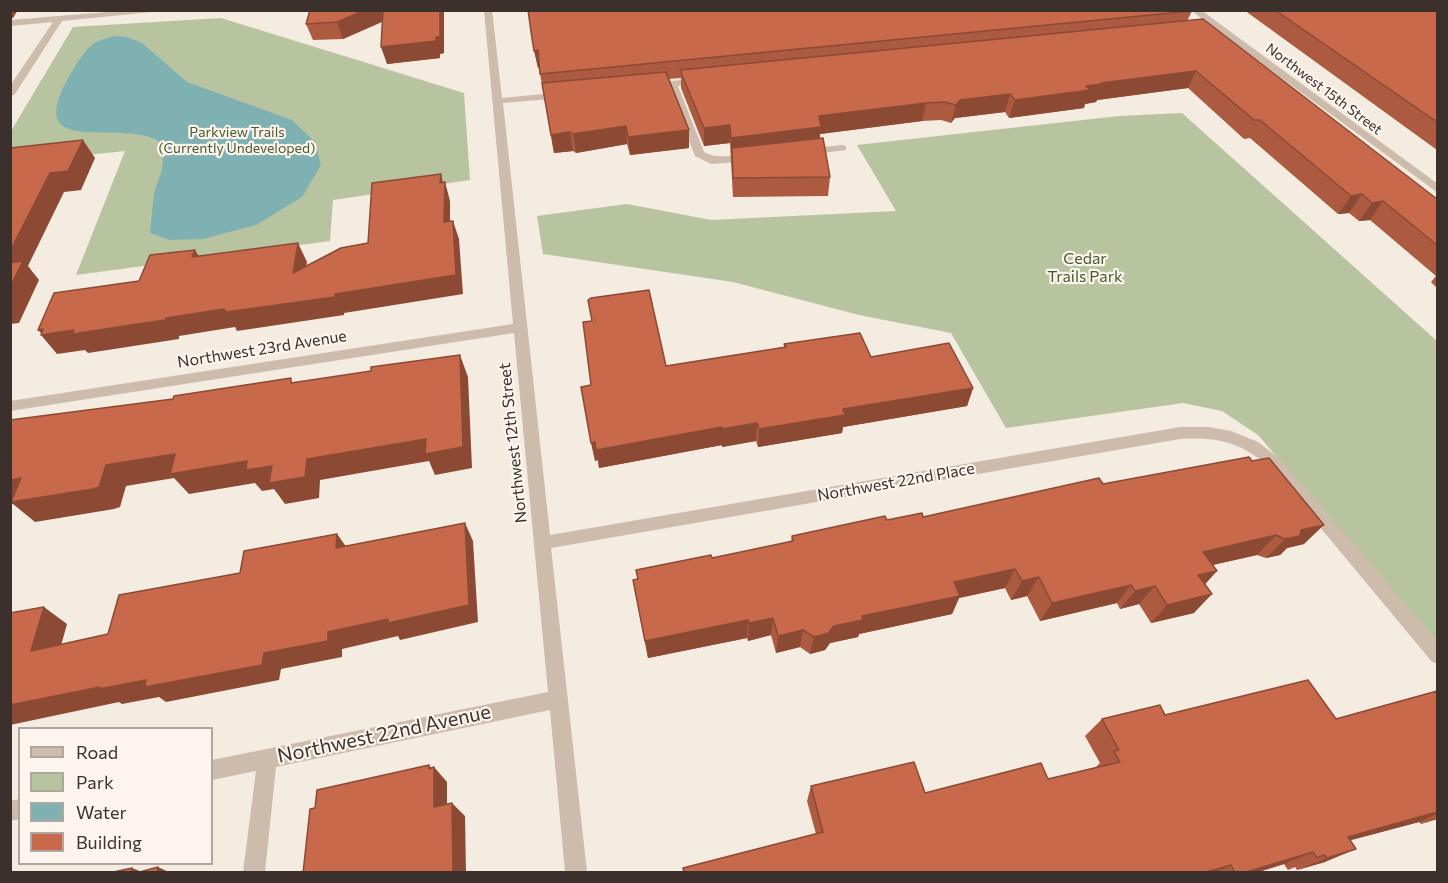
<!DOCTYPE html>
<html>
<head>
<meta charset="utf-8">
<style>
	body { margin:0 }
	#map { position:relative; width:1448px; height:883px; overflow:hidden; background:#f4ebe1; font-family:Commissioner,sans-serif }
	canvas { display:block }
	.frame { position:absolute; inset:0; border:12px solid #3b302b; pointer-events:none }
	.legend { position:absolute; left:18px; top:727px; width:195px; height:138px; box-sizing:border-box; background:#fbf5ee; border:2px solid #aea6a0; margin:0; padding:8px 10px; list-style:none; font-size:18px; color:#3b302b }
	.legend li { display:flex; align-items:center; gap:12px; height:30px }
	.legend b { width:30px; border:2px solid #aea6a0 }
</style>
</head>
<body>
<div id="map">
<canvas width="1448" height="883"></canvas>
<div class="frame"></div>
<ul class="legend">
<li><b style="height:8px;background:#cdbbac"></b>Road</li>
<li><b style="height:16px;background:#b8c4a0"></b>Park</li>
<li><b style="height:16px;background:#7fb0b2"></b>Water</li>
<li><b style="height:16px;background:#c8694b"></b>Building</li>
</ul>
</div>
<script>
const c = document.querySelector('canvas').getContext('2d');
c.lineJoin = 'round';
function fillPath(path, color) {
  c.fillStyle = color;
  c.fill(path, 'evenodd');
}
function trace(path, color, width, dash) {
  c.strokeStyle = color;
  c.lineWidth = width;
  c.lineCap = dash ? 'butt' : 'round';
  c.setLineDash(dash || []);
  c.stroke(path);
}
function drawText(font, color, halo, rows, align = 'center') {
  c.font = font + ' Commissioner,sans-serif';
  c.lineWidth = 4.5;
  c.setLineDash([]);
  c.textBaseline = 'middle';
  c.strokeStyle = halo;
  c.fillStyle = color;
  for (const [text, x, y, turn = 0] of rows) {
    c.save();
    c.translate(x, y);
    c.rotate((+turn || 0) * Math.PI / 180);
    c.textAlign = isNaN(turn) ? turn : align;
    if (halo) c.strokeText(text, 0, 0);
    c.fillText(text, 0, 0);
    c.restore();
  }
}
fillPath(new Path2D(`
	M221,18L464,93L470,180L333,200L330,241L76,275L125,151L11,163V131L73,27Z
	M1182,113L1437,341V643L1258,435L1222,411L1183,403L1006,428L951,333L859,315L733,282L543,254L537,216L627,204L711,220L896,211L857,145L1119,116Z`), '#b8c4a0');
fillPath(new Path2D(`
	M115,36L127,37L142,43L187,82L292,120L315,142L321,165L302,197L256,225L203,239L169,240L150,233L154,193L162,170L164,145C128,112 10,169 76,65C89,46 92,41 115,36Z`), '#7fb0b2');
fillPath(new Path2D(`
	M131,10H172L62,21L15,94L10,97V86L53,22L10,26V20Z
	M484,10H492L502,98L563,92L568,95L563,98L503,103L550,535L1180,427H1208L1231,431L1258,442L1280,459L1438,642V664L1432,662L1270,467C1239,442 1219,437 1180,439L551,548L587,872H565L550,710L276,767L265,872H243L256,771L212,780V760L548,692L514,333L10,411V401L513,324Z
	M1191,10H1201L1438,184V193L1219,32L1193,33V29L1212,27Z
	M700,78L705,81L703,83L678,86L704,152C721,162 744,150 755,159L754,161L711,164L695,156L668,87L653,89L648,86L653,83Z
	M842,145L846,146V150L806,155L801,152L806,149Z
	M20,799V819L10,821V801Z`), '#cdbbac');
fillPath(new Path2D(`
	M310,10H444V53L440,54V58L387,64L382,22L343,39L313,40L306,24Z
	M1244,10H1437V150Z
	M1192,11L1187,21L1437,199V288L1431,282L1436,276L1370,220L1359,221L1349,213L1338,214L1250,138L1244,139L1188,88L1097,100L1096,102L1085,104L1084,108L1009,118L1005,112L955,118L951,123L941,120L922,121L820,134V138L830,177L828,196L733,197L730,143L704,146L681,88V78L668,79L689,130V148L630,155L627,144L576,153L573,151L554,153L539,68H538L531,32Z
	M784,344L871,357L973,388L967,406L843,427L842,433L758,447L756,441L722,447V445L599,468L598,460L595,461L591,385L666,366L784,348Z
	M1249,457L1304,544L1287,548L1280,555L1266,558L1257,555L1212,565L1194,613L1151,623L1139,604L1120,609L1117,603L1040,621L1027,596L1011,600L1005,588L959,598L952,614L859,634L858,637L830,643L825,650L810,654L800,647L776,653L771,635L748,641L747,638L648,658L633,580L712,558L791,542L792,536L887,520L923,517Z
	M1437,691V819L1421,824L1419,822L1350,840L1325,862L1297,870L1295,867L1288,870L1284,864L1255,873H684L816,834L807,801L811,786L925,793L1048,779L1096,767L1100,763L1085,736L1102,719L1165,715L1336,719Z`), '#ac5a40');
fillPath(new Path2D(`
	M10,10H18L13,18H10Z
	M365,10H385L388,19L343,39L337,22Z
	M440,10H444V53L440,54V58L387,64L381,47L436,37Z
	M538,50L541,68H538L534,51Z
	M1196,71L1188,88L1097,100L1096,102L1085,104L1084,108L1009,118L1015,100L1086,86L1101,83Z
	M1010,94L1005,112L955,118L951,123L956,105L960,100Z
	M926,103L922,121L820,134L819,145L732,148L731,156V138L819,116Z
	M730,125V143L704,146V128Z
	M626,126L627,144L576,153L573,134Z
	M689,130V148L630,155L628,137Z
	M570,132L573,151L554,153L551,135Z
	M83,140L95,158L81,190L64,192L28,266L39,280L19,323L10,324V251L50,173Z
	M441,174L444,187L445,182L450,201V241L444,222L440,183Z
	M1362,194L1349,213L1338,214L1351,196Z
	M1383,201L1370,220L1359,221L1372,203Z
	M453,221L459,239L463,294L344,313V315L237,331L235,327L179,336V339L88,353L85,350L57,354L41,335H43L38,330L166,318L224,309L335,294Z
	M298,243L307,262L302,291L293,273Z
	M195,250L206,268L192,257Z
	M460,355L468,377L472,468L435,475L429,461L320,480L319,498L285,504L274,489L262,491L255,483L189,494L174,478L126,486L120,507L114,509L35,522L13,504L10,505V480L175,454L247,461L307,459Z
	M973,388L967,406L843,427L842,433L758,447L759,429L843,409Z
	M757,423L756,441L722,447V429Z
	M722,427V445L599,468L598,460L595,461L591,443Z
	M465,523L473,541L478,622L400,640L398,636L342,649V657L281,669L279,680L166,702L159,697L122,704L119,702L10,725V705L264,653L328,632Z
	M1324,525L1304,544L1287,548L1280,555L1266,558L1285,539L1301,530Z
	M337,534L350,552L336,548Z
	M1276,535L1257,555L1186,571L1203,552Z
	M1015,569L1005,588L959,598L952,614L859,634L858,637L830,643L825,650L810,654L814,637L834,626L954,582Z
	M1217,571L1200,590L1198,575Z
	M1039,577L1027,596L1011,600L1022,581Z
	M1131,585L1117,603L1040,621L1052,603Z
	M1155,586L1139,604L1120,609L1135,591Z
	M1212,594L1194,613L1151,623L1167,605Z
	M44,607L67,624L55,667L31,651Z
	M773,618L771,635L748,641L749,623Z
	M748,620L747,638L648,658L645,641Z
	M803,630L800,647L776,653L778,636Z
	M429,765L434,771V767L447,782V820L434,807Z
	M452,803L465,816L466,873H453Z
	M1437,812V814L1419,822L1318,849L1348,837Z
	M1437,818V819L1421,824Z
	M1356,849L1325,862L1297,870L1327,858Z
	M1313,852L1284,864L1255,873H1243Z
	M1231,865L1214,873H1203Z
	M158,867L171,873H157Z
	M132,868L145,873H131Z`), '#8c4a34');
const building = new Path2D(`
	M310,10H365L337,22L306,24Z
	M383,10H440V37H436V41L381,47Z
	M528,10H1191L1192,11L540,74L538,50L534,51L531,32Z
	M1275,10H1437V122Z
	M1203,19L1437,199V245L1383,201L1372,203L1362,194L1351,196L1260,120H1254L1196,71L1101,83L1103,84L1086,86L1090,90L1015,100L1010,94L960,100L956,105L945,102L926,103L819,116L821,127L731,138L730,125L704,128L680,70Z
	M666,72L689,130L628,137L626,126L573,134L570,132L551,135L542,83Z
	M823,138L830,177L733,178L732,148Z
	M83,140L68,171L50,173L10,251V148Z
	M441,174L440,183L445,182L444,222L453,221L456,275L335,294V297L226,312L224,309L166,318L165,320L72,334L74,330L41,335L43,329L38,330L54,293L139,281L150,255L195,250L192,257L298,243L293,273L341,248L368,243L372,183Z
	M23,261L10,287V263Z
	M649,290L666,366L786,347L784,344L860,333L871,357L949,343L973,388L843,409L845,415L759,429L757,423L722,429V427L596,450L595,442L591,443L581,387L591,385L583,322L592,321L588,300L591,298Z
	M460,355L463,447L425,454L426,439L307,459L305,477L269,483L272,466L246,470L247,461L170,474L175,454L106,465L99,487L93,489L11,502L21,478L10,480V420L173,399L174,396L291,378V383L371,371V367Z
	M1249,457L1252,461L1269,458L1324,525L1301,530L1300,536L1285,539L1276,535L1203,552L1217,571L1198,575L1212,594L1167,605L1155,586L1135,591L1131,585L1052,603L1039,577L1022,581L1015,569L954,582L960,596L862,616L863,620L834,626L828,633L814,637L803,630L778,636L773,618L749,623L748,620L645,641L633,580L638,579L636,570L711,555L712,558L793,541L792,536L885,516L887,520L922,513L923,517L1099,478L1103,484Z
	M465,523L469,605L388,623V619L328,632V641L264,653L262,665L145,687L146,680L99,689L100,687L10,705V613L44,607L31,651L108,634L119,595L240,573L244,551L337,534L336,548Z
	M1308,680L1336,719L1437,691V812L1348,837L1356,849L1327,858L1324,855L1317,858L1313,852L1243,873H1235L1231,865L1203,873H1182L1181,872L1178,873H684L683,868L823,832L811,786L914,762L925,793L1041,763L1048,779L1120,762L1114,751L1119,750L1102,719L1160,705L1165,715Z
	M429,765V769L434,767V807L452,803L453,873H303L310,809L315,808L317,790Z
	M158,867L157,873H136Z
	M132,868L131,873H109Z`);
fillPath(building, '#c8694b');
trace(building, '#8c4a34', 1.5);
drawText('14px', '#3b302b', '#fbf5ee', [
	["Northwest 15th Street",1324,89,37]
]);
drawText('14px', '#4a5a2e', '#fbf5ee', [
	["Parkview Trails",237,132],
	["(Currently Undeveloped)",237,148]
]);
drawText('16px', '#4a5a2e', '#fbf5ee', [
	["Cedar",1085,259],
	["Trails Park",1085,277]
]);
drawText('16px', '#3b302b', '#fbf5ee', [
	["Northwest 23rd Avenue",262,349,-9],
	["Northwest 12th Street",513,443,-96],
	["Northwest 22nd Place",896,482,-10]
]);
drawText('20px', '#3b302b', '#fbf5ee', [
	["Northwest 22nd Avenue",384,734,-12]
]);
</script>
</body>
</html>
